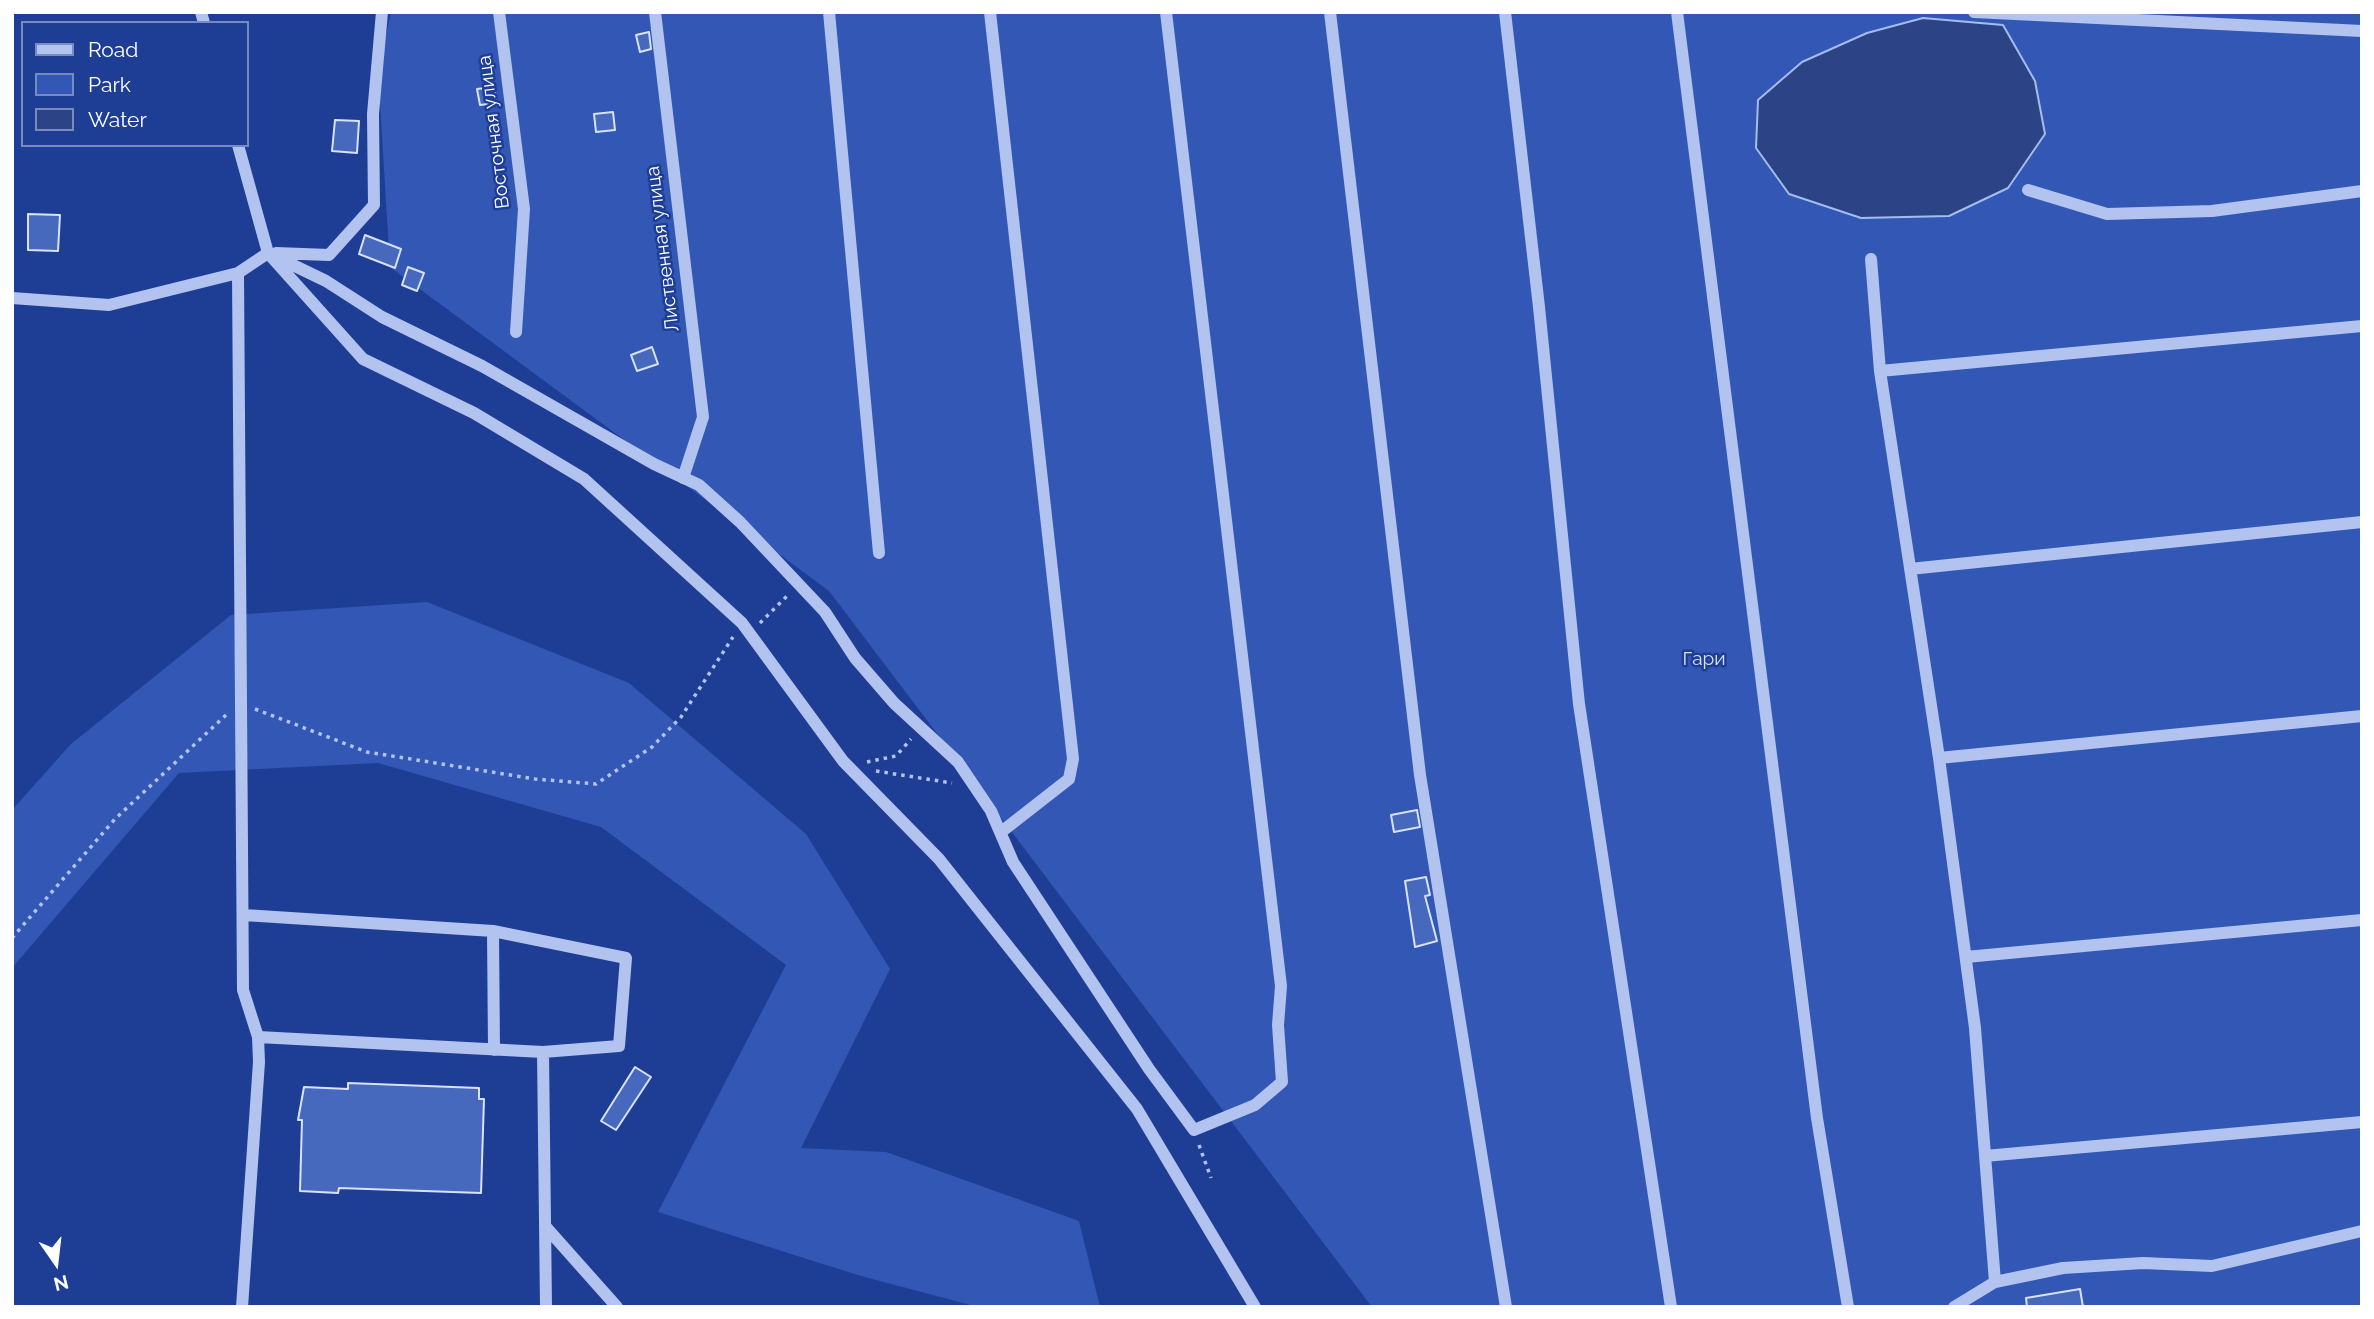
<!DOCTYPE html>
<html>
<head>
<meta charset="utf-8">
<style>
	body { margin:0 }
	#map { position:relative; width:2374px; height:1319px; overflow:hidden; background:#1e3e96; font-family:Raleway,sans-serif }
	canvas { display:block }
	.frame { position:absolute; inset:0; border:14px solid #fff; pointer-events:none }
	.legend { position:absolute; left:21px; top:21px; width:228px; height:126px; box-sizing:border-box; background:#1e3e96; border:2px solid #788bc0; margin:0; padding:9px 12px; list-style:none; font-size:21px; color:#fff }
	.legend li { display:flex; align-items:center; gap:14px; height:35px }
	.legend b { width:35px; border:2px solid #788bc0 }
	.north { position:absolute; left:21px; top:1228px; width:70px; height:70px; -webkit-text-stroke:5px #1e3e96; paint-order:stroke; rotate:166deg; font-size:19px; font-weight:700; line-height:28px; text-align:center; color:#fff }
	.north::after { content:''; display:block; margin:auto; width:24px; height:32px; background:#fff; clip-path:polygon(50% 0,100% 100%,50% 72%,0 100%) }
</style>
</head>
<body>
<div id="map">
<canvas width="2374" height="1319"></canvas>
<div class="frame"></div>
<ul class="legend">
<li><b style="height:9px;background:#b2c3ef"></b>Road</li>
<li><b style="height:19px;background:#3257b4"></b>Park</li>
<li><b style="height:19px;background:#2c4486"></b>Water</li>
</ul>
<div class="north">N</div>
</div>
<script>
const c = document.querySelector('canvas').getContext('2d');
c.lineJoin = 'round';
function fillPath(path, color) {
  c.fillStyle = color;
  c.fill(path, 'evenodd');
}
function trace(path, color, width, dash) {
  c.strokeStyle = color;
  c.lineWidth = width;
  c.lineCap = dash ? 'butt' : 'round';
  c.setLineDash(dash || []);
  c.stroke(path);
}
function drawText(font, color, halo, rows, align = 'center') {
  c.font = font + ' Raleway,sans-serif';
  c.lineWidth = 5;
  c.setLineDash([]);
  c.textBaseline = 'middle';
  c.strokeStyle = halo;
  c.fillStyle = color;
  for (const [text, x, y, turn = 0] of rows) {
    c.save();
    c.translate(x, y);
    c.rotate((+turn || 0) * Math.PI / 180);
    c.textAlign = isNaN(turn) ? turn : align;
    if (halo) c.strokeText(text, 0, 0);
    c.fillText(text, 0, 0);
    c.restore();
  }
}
fillPath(new Path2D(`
	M391,12H2362V1307H1372L829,591L390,267L378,71Z
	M427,602L629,683L806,834L890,969L801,1148L886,1152L1079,1221L1100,1307H978L861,1276L658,1212L786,965L601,827L378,763L179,773L12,968V810L71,744L231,615Z`), '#3257b4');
const water = new Path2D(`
	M1923,18L2003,25L2035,81L2045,134L2008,188L1949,216L1861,218L1789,194L1756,148L1758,100L1802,62L1867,33Z`);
fillPath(water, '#2c4486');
trace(water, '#a5bcf1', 2);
const building = new Path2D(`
	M649,32L651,49L640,52L636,35Z
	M494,87L496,103L480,105L477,89Z
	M613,112L615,130L596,132L594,114Z
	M335,120L359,121L357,153L332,151Z
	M28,214L60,215L58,251L28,250Z
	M365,235L401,249L395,268L359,254Z
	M408,267L424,273L417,291L402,285Z
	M652,347L658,364L637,371L631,355Z
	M1417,810L1420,827L1394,832L1391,815Z
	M1426,877L1430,895L1425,896L1437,941L1415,947L1405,881Z
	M635,1067L651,1077L616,1130L601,1121Z
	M348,1083L479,1088V1099H484L481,1193L339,1188L338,1193L300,1191L302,1120H298L304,1087L348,1089Z
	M2080,1289L2083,1307H2027L2026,1298Z`);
fillPath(building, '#4668bd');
trace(building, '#d8e2fb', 2);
trace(new Path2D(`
	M760,623L789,594
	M255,709L367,752L535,779L596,784L652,747L681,717L733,637
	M867,762L896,756L911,739
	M876,771L952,783
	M12,938L115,819L226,715
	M1199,1145L1211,1178`), '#b2c3ef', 3.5, [3.5, 5]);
trace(new Path2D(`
	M201,12L204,23
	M499,12L524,209L516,332
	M655,12L703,417L683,478
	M829,12L879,553
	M990,12L1073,759L1069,779L1005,829
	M1330,12L1420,775L1506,1307
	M1505,12L1539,307L1579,704L1671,1307
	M1677,12L1817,1118L1848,1307
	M1974,12L2362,31
	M238,145L268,253L363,359L474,413L584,479L742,623L843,761L939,859L1137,1109L1255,1307
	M2028,190L2107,214L2212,211L2362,191
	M268,253L326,281L382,317L482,366L654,464L699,485L740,522L825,612L855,658L894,703L958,762L991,811L1013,862L1149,1069L1194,1130L1255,1105L1282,1082L1278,1025L1281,986L1166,12
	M276,253L329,255L374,205L373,114L382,12
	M1871,259L1880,371L1939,758L1975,1028L1995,1282
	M238,273L243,990L258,1037L259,1062L242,1307
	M12,298L109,305L238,273L268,253
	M1880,371L2362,326
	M1910,569L2362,522
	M1939,758L2362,716
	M244,915L493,931L494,1050
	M493,931L626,958L619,1046L543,1052
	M1966,957L2362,920
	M258,1037L543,1052L546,1307
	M1985,1156L2362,1122
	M545,1226L617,1307
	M1954,1307L1995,1282L2063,1268L2143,1263L2212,1266L2362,1231`), '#b2c3ef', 12);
drawText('19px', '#fff', '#1e3e96', [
	["Восточная улица",494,132,-97],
	["Лиственная улица",663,249,-97]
]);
drawText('19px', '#d8e2fb', '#1e3e96', [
	["Гари",1704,659]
]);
</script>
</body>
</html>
